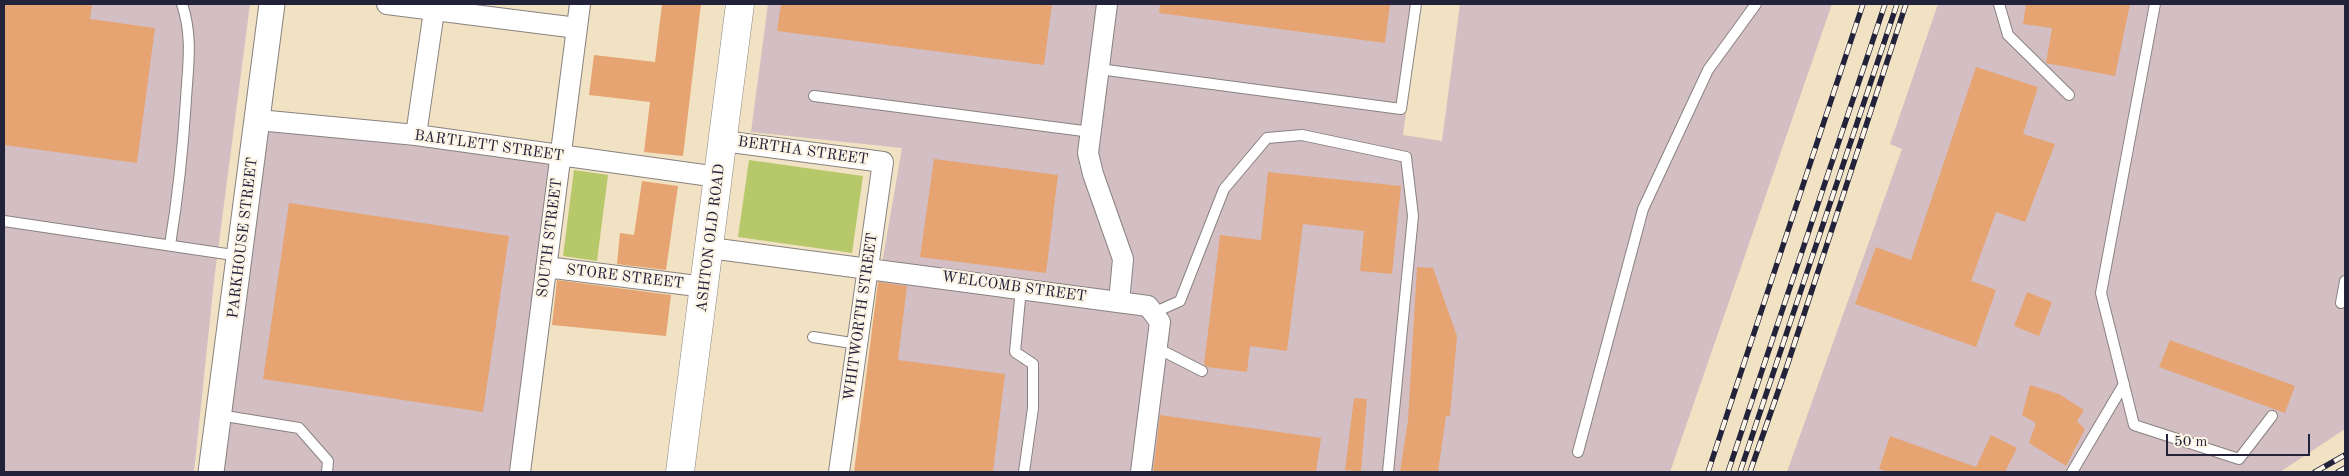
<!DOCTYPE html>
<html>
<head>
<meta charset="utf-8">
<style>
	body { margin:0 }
	#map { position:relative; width:2349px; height:476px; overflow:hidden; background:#f0e2c3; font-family:"Old Standard TT",serif }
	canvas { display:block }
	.frame { position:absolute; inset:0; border:5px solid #22223b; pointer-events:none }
	.scale { position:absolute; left:2166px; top:434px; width:144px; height:22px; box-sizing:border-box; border:2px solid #22223b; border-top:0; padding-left:6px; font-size:15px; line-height:18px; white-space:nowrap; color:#22223b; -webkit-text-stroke:4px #fcf5e5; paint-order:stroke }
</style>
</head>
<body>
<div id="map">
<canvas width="2349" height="476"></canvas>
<div class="frame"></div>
<div class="scale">50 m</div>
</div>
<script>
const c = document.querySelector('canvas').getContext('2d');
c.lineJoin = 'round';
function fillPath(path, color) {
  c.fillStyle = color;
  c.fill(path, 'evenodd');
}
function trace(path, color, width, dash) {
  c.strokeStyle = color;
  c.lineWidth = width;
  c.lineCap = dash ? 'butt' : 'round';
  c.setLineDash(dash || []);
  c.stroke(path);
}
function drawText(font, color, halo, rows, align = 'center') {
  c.font = font + ' "Old Standard TT",serif';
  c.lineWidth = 4.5;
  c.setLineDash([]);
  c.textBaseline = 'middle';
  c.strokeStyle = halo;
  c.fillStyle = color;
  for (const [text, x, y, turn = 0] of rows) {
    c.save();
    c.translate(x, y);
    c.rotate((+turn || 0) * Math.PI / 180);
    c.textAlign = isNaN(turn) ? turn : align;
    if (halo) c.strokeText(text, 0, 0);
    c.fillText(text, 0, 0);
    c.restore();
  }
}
fillPath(new Path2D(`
	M4,4H250L214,281L194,472H4Z
	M768,4H1420L1403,135L1442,141L1460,4H1832L1670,472H855L879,281L902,148L751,132Z
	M1938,4H2345V429L2280,472H1787L1902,149L1890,144Z
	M265,122L556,157L509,472H219Z`), '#d2bec3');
fillPath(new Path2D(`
	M749,160L863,176L852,253L738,237Z
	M574,170L608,175L597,261L563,256Z`), '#b7c86b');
fillPath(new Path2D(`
	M4,4H92L90,19L155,28L137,163L4,145Z
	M662,4H701L683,156L644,152L650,102L589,95L594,55L655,62Z
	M781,4H1052L1044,65L777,31Z
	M1160,4H1390L1385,43L1159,13Z
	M2026,4H2130L2115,76L2046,63L2052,28L2023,24Z
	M1976,67L2038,87L2023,134L2055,144L2025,222L1996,212L1971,281L1996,290L1976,347L1855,304L1876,247L1911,260Z
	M934,159L1058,175L1046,273L920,257Z
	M1268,172L1401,186L1392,274L1360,271L1364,231L1303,224L1287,351L1250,346L1247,372L1207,367L1204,364L1220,235L1261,240Z
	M642,181L678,186L666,270L617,264L620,233L634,235Z
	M289,203L509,236L483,412L263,379Z
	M1417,267L1433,268L1457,336L1450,416H1446L1438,472H1400L1408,420Z
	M557,280L671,295L666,336L552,325Z
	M878,282L907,286L898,360L1005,374L993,472H854Z
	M2027,292L2052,302L2039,336L2014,326Z
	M2170,340L2295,386L2285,413L2159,367Z
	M2030,385L2059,394L2084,410L2077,421L2085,429L2066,466L2029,443L2036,423L2022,415Z
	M1354,398L1367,399L1361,472L1345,470Z
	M1160,415L1321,438L1316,472H1153Z
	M1991,435L2017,448L2005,472H1889L1879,469L1890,436L1976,467Z`), '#e7a473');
const service = new Path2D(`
	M1999,4L2008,35L2069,95
	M2155,4L2101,293L2134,425L2239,459L2272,416
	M1099,69L1401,109L1416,4
	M814,96L1091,132
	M4,221L240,256
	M170,245C178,196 183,149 186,99C188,65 193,37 182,4
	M1021,288L1015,352L1033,364V408L1024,472
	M2341,303L2345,281
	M1153,313L1180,301L1224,189L1267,138L1302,135L1406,157L1413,216L1388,472
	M813,337L858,344
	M1157,348L1202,371
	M219,415L299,428L328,461L327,472
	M1578,452L1643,209L1708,70L1756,4
	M2072,472L2124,384`);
const minor = new Path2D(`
	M387,4L577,28
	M1107,4L1088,153L1093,174L1123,259L1119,302
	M258,120L416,135L718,177
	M416,135L435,4
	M723,141L883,162L839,472
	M710,248L1148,306L1160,322L1141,472
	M546,267L705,287
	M520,472L580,4`);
const tertiary = new Path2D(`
	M211,472L272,4`);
const trunk = new Path2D(`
	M680,472L740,4`);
trace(service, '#89827f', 12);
trace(minor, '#89827f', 22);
trace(tertiary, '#89827f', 27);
trace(trunk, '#89827f', 29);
trace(service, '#fff', 10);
trace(minor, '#fff', 20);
trace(tertiary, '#fff', 25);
trace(trunk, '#fff', 28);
const rail = new Path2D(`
	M1708,472L1863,4
	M1728,472L1885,4
	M1740,472L1897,4
	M1750,472L1787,366L1906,4
	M2315,472L2345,455
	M2338,472L2345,468`);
trace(rail, '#22223b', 5.5);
trace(rail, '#fcf5e5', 4, [11]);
drawText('15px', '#22223b', '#fcf5e5', [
	["BARTLETT STREET",489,146,8],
	["BERTHA STREET",803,151,8],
	["PARKHOUSE STREET",243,238,-83],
	["SOUTH STREET",550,238,-83],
	["ASHTON OLD ROAD",711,238,-83],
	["STORE STREET",625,277,7],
	["WELCOMB STREET",1014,287,8],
	["WHITWORTH STREET",861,317,-82]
]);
</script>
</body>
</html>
